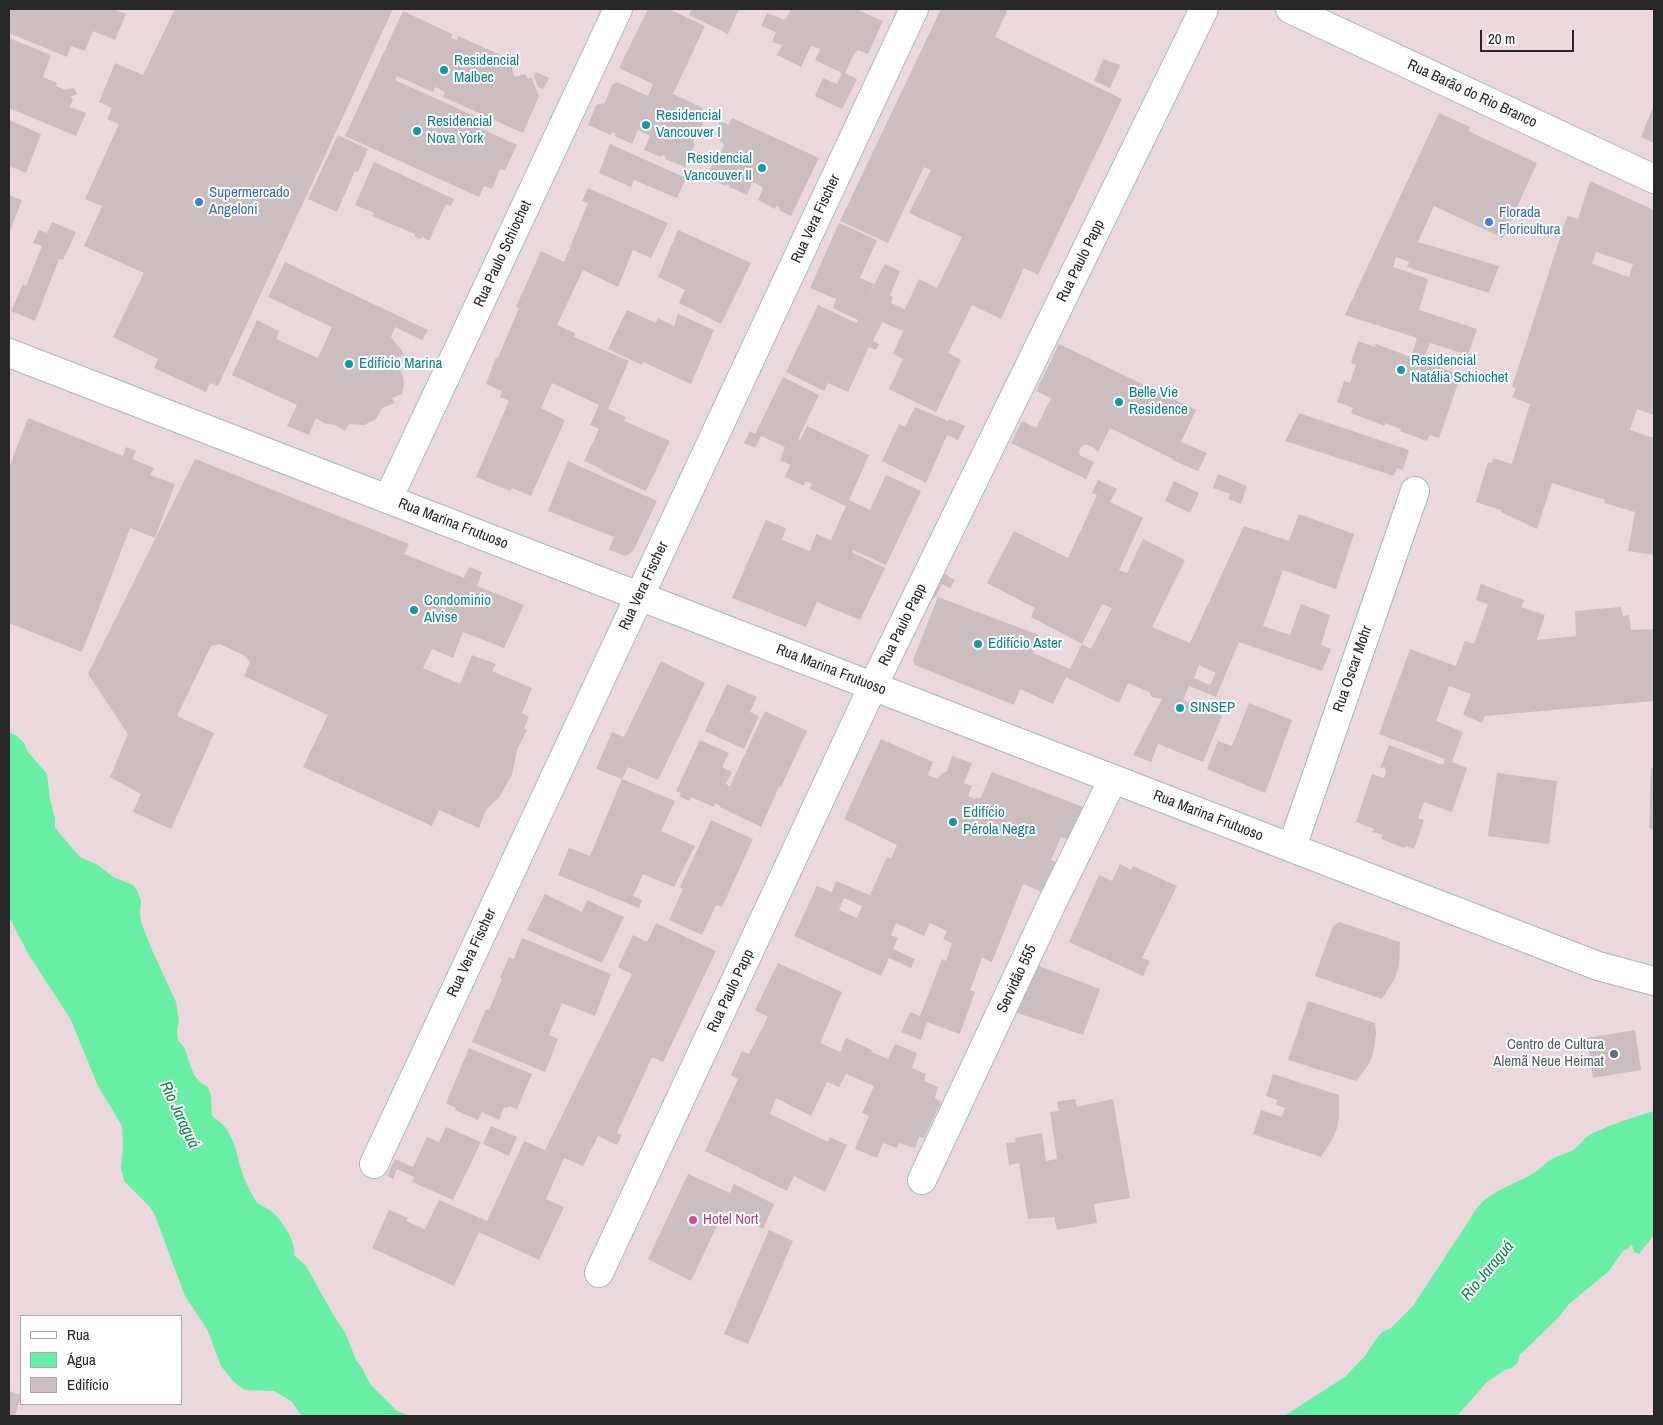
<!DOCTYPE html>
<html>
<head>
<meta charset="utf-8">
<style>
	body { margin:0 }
	#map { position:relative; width:1663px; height:1425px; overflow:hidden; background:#ead8dc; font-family:"Archivo Narrow",sans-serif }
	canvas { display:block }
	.frame { position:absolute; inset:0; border:10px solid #272727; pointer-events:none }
	.legend { position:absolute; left:20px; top:1315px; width:162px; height:90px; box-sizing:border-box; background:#fff; border:1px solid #a9a9a9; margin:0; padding:6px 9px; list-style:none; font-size:15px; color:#272727 }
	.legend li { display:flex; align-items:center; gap:10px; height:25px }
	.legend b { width:25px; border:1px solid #a9a9a9 }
	.scale { position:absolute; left:1480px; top:30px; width:94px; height:22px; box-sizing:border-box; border:2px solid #272727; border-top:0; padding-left:6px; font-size:15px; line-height:18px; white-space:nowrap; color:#272727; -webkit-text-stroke:4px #fff; paint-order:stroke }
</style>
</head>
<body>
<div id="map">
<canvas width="1663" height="1425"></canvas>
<div class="frame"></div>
<ul class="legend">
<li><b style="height:6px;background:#fff"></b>Rua</li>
<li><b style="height:14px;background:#68efa5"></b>Água</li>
<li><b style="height:14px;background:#ccbdc0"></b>Edifício</li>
</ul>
<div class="scale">20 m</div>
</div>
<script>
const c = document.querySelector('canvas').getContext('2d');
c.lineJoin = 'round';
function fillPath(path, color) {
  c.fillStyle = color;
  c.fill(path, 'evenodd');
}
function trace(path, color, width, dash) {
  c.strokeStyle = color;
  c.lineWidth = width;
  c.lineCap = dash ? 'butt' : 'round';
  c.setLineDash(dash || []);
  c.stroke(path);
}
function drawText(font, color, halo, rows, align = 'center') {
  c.font = font + ' "Archivo Narrow",sans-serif';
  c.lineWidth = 4;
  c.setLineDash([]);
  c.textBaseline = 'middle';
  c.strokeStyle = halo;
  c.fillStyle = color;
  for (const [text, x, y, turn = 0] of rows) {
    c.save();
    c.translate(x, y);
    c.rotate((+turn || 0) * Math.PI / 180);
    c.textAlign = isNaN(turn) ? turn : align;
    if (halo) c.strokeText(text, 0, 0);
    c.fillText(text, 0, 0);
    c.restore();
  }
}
fillPath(new Path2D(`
	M9,732L17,736L24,743L28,752L47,774L50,800L55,818V828L80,857L98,865L113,877L133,885L138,892L141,901L140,912L141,922L152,950L176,1002L179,1021L177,1030L178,1040L184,1047L194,1075L200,1082L208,1087L211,1096L212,1116C216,1119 221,1122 224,1126C234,1137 237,1156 241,1169C244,1179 249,1189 254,1198C258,1206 265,1206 272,1212C281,1219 297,1242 294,1255L306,1266L334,1316L345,1332L356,1360L362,1368L371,1385L397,1411L410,1416H302L291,1401L274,1391L245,1390L233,1381L221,1366L207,1329L185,1296L154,1213L148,1205L124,1181L121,1168L123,1147L122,1126L97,1084L71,1020L29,955L9,917Z
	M1654,1111V1235L1639,1254L1634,1252L1632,1245H1630L1628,1249L1623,1251L1609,1271L1569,1304L1558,1318L1525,1350L1520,1354L1518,1362L1512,1368L1505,1370L1487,1382L1457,1416H1284L1345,1377L1365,1356L1376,1339L1382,1332L1391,1328L1413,1306L1472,1216C1483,1192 1516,1185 1537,1171C1542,1167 1546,1162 1552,1159C1558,1155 1567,1154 1573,1150C1581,1145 1584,1137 1593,1133C1613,1124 1633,1117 1654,1111Z`), '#68efa5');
fillPath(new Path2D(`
	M9,9H112L126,14L115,40L93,31L85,51L71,46L67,57L9,33Z
	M175,9H393L218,386L210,383L206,392L154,368L158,359L113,337L144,273L84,246L102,206L85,199L119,124L107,119L112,108L99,102L115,63L143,75Z
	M648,9H669L705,26L673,94L703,108L699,116L703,118V125L697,132L693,143L695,144L685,167L665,159L666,156L662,155L661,157L644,150L650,136L638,130L632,144L615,136L616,134L612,132L611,135L588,125L596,105L605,103L612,85L617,82L648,96L653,84L619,68Z
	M692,9H739L728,34L689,15Z
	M791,9H855L883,21L868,54L858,50L856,53L855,52L845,73L857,79L842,109L815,96L823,78L837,84L842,73L815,60L820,49L811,46L801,67L777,55L782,45L772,42L776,32L761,26L767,13L785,20Z
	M941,9H1003L1007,11L995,37L1122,99L1038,275L1024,268L1001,319L972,305L948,353L961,360L936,412L889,389L903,359L893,354L903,331L882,322L873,341L879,344L876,350L869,347L848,392L828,383L824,391L786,372L818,305L856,323L858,320L833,308L836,299L810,288L839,223L877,240L860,278L874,284L866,300L885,264L900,271L890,295L893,297L891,303L905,309L919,279L937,288L962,237L909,213L931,170L924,167L888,243L840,221Z
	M403,11L452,34L451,38L457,40L458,36L507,58L505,65L512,67L514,77L525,74L528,79L531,77L539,96L523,133L443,97L445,92L435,87L433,92L397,76L395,80L479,118L475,126L517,145L505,170L500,169L492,189L484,186L479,197L345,136Z
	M9,38L51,55L43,77L57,83L56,86L65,90L74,88L77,94L70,97L73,99L70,107L86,113L76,136L9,108Z
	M1103,59L1120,65L1110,88L1094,81Z
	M536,72L549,78L543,89L538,87L534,76Z
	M1654,105V143L1641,137Z
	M1439,113L1470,127L1468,131L1537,163L1503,238L1434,206L1418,242L1499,266L1489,293L1407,267L1409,262L1396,257L1393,267L1428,279L1419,310L1477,329L1468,355L1430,343L1423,361L1461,375L1439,438L1430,435L1427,441L1400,431L1401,429L1385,423V426L1351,413L1353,408L1337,402L1344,381L1350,383L1356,365L1351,363L1358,341L1375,347L1376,344L1411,357L1417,338L1345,315Z
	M732,118L819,158L791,216L779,210L780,208L776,206L775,209L758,200L763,189L761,186L752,182L747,195L729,187L730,185L726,184V186L706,177L717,154L720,155L724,144L720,141L715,133L720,121L729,125Z
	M9,120L41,134L26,173L9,166Z
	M338,135L368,149L358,172L355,171L337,212L308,199Z
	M610,144L686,178L677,198L634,180L631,187L599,173Z
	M374,162L454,199L451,206L446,204L429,241L423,237L419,239L414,236L415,234L372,216L374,213L355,205Z
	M1590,181L1654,210V415L1637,409L1630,430L1654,438V555L1628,551L1635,512L1604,503L1605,500L1552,483L1537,529L1501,512V510L1476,502L1488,462L1492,463L1493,458L1512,464L1530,404L1512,397L1516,388L1512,387L1567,216L1578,219ZM1596,252L1633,264L1629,277L1592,264Z
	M588,188L668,223L651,258L633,250L618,287L583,270L557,325L575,333L574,337L629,361L608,409L626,417L624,421L670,441L646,491L602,471V469L584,461L599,429L590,425L599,405L552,383L541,408L565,420L531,496L512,488L510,491L476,477L509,401L500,397L502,391L486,384L496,357L498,358L519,308L516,307L541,251L564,262L588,203L582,201Z
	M9,195L22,200L9,233Z
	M52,222L76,232L63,260L59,259L35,321L11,311L23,284L26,286L42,246L33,243L39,230L47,233Z
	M678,230L751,263L721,324L679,303L685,290L658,277Z
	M285,262L428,330L422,340L395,327L391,337L405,355L382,361L384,369L392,366L395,371L400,369L403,377L404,384L402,394L392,398L395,403L382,408L376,419L364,425L349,424L345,431L335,425L324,423L316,418L309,435L287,426L297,405L232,375L257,320L279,331L276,339L318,358L332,327L268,297Z
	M627,310L656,323L658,318L674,326L678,314L714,330L691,384L643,362L642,365L608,349Z
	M1059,344L1196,410L1181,442L1207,453L1198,471L1172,460L1173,459L1110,428L1098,452L1094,448L1088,445H1083L1080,448L1079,453L1081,456L1094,462L1086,479L1011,443L1022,421L1036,428L1051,398L1036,391Z
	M783,377L819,395L798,439L800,440L807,426L869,455L849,500L870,510L886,475L921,491L886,565L853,550L852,552L885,568L860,620L817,602L806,627L732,598L766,520L786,528L782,540L810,551L816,534L831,540L846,506L810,489L812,484L805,481L804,486L785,477L790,465L780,460L785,447L761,436L755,448L744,443L750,431L755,434Z
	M915,407L948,421L949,419L965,426L958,440L947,435L926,483L882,461L899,424L905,427Z
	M1299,413L1409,450L1403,470L1397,468L1394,476L1285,441Z
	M28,418L123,456L126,447L136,451L132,459L154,468L150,475L175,484L155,538L130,528L82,652L9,623V468Z
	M195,459L409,544L404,554L464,578L469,567L482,572L477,586L524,605L504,648L463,632L453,658L432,649L423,668L460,684L472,655L496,664L492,671L532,688L522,713L529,717L524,728L527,730L517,750L512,775L500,796L486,810L479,828L439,810L432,826L303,767L328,715L244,676L250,662L245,656L220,644L211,646L177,716L214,733L171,829L133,812L141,794L110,777L128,734L88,674Z
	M568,461L657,501L633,551L626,556L609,550L614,537L548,511Z
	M1218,474L1247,486L1241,504L1228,499L1230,494L1213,488Z
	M1098,480L1117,489L1110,502L1143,518L1119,570L1127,573L1143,539L1185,560L1152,627L1190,643L1244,526L1289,541L1299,514L1354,534L1336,589L1283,570L1263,626L1290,635L1301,604L1330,615L1321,645L1331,649L1322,671L1239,642L1216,697L1189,686L1183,700L1222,716L1203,762L1158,744L1151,762L1133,755L1162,699L1152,697L1149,692L1128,683L1119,703L1066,677L1053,704L1020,689L1014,705L915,665L913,660L938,597L1039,635L1033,653L1070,669L1082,644L1091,649L1112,608L1102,604L1082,644L1031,617L1035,608L987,583L1014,531L1068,558L1097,495L1092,493ZM1199,665L1216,673L1210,685L1194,678Z
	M1174,481L1199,493L1190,513L1165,501Z
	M943,573L955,580L950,588L942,584L935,598L930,599Z
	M1481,584L1524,600L1521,607L1545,615L1537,640L1576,636L1575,611L1621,607L1623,616L1629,615L1631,630L1654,629V701L1485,716L1482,723L1463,715L1471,694L1449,686L1436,721L1463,732L1452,762L1467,768L1452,812L1424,802L1418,818L1424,820L1414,849L1406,846L1404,848L1381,839L1383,835L1372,832L1374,829L1356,822L1372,774L1384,778L1386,773L1385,767L1380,768L1389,745L1443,765L1445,759L1379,734L1410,649L1456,666L1465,641L1474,644L1488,604L1476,600Z
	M661,661L705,683L658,780L628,767L622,779L596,769L612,732L624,737Z
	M727,684L757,697L750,712L759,716L744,749L705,731Z
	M1249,703L1292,720L1265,793L1207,769L1218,741L1232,746Z
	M765,711L807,731L781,787H779L761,827L720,807V806L715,803L714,807L691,797L689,801L679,796L681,793L676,791L700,740L729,753L722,767L732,772L726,784L730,786Z
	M881,739L933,762L928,775L938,779L941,774L947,771L952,756L972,763L964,783L972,786L968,796L975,799L976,797L980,799L992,772L1083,807L1067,839L1061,837L1051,860L1056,862L1042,892L1023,884L992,962L982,958L970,990L975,992L960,1034L927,1022L921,1040L901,1032L910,1012L920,1016L942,959L946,961L952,943L943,939L947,931L930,923L924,936L896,923L891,935L898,938L893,949L915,959L911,968L889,958L881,976L794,936L817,886L832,892L836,881L870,895L887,857L891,859L897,845L844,819ZM844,898L862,906L857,918L839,910Z
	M1651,768H1654V829L1649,828Z
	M1497,773L1557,781L1549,844L1488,836Z
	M622,779L675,801L661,831L695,846L674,887L643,874L633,896L642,900L639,908L558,875L569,848L590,856Z
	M711,820L753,839L722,907L716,905L702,935L669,920L683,889L680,887Z
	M1120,864L1131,870L1133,866L1177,886L1142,958L1150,961L1143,976L1069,942L1099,875L1112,881Z
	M545,894L582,912L587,900L624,917L602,963L527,930Z
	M1339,922L1400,942L1399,966L1395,978L1382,999L1315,976L1333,926Z
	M656,923L716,951L663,1062L652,1057L617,1133L622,1135L617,1145L598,1136L583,1166L564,1158L546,1199L564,1207L539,1260L479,1232L454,1286L372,1248L389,1210L408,1218L406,1221L425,1229L439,1200L487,1221L524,1141L545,1150L632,974L618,967L633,935L647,942Z
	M522,938L611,974L595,1016L562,1003L549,1035L558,1039L545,1072L472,1042L486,1009L489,1010L502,979L500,978L509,957L514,959Z
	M778,963L842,992L820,1043L840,1052L846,1038L872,1050L871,1052L888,1059L895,1044L917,1053L912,1068L926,1074L924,1081L938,1087L935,1097L936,1099L941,1102L924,1138L919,1137L915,1148L899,1143L897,1148L883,1143L877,1158L855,1149L869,1116L862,1113L874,1086L846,1074L839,1087L827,1082L811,1116L776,1098L770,1114L828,1142L830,1137L847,1145L825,1192L794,1176L787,1191L705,1151L738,1079L731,1075L742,1051L749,1054L768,1017L755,1010Z
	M1034,964L1100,989L1083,1035L1012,1011Z
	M1308,1001L1375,1023L1376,1034L1373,1054L1369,1064L1356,1081L1288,1060Z
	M1635,1030L1641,1070L1593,1078L1587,1038Z
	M469,1048L532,1074L517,1109L509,1106L508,1108L504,1107L499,1120L482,1112L478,1120L455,1110L456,1108L446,1103Z
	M1273,1074L1339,1095V1117L1337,1128L1333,1138L1321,1157L1253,1134L1261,1110L1282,1117L1285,1108L1276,1105L1277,1100L1266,1096Z
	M1075,1099L1077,1107L1113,1099L1130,1198L1094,1204L1097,1223L1057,1230L1054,1217L1028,1219L1019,1163L1009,1165L1006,1143L1016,1142L1015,1138L1042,1133L1046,1161L1057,1159L1050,1112L1059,1111L1057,1102Z
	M491,1126L517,1137L509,1156L483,1144Z
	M446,1127L481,1142L453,1200L412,1182L414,1177L397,1169L393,1179L387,1176L395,1159L413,1167L427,1137L439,1142Z
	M688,1174L730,1193L734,1184L774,1204L763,1229L724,1211L691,1281L648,1259Z
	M769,1230L793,1241L748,1344L724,1334Z
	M9,1391L21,1395L15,1416H9Z`), '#ccbdc0');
const street = new Path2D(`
	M388,499L618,9
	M1292,847L1415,491
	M374,1164L914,9
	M922,1180L1052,903L1113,779
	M599,1273L873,686L1204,9`);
const secondary = new Path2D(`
	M1290,9L1654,179
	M9,353L1598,966L1654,981`);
trace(street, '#a8b8b8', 30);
trace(secondary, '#a8b8b8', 30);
trace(street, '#fff', 28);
trace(secondary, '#fff', 28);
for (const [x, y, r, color] of [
	[444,70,5,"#0f9aa8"],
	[646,125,5,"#0f9aa8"],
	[417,131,5,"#0f9aa8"],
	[762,168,5,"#0f9aa8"],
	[199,202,5,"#3f7fe0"],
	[1489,222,5,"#3f7fe0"],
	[349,364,5,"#0f9aa8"],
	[1401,370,5,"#0f9aa8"],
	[1119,402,5,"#0f9aa8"],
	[414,610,5,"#0f9aa8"],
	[978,644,5,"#0f9aa8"],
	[1180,708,5,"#0f9aa8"],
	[953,822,5,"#0f9aa8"],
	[1614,1054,5,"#5c6f8a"],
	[693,1220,5,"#d1479c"]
]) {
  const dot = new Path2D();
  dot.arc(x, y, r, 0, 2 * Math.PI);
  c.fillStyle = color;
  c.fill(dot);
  trace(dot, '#fff', 2);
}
drawText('15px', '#0d838f', '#fff', [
	["Residencial",454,61],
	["Malbec",454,78],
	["Residencial",656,116],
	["Vancouver I",656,133],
	["Residencial",427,122],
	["Nova York",427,139],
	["Residencial",752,159,"right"],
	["Vancouver II",752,176,"right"],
	["Residencial",1411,361],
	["Natália Schiochet",1411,378],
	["Edifício Marina",359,364],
	["Belle Vie",1129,393],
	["Residence",1129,410],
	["Condominio",424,601],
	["Alvise",424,618],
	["Edifício Aster",988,644],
	["SINSEP",1190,708],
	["Edifício",963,813],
	["Pérola Negra",963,830]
], 'left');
drawText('15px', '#272727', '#fff', [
	["Rua Barão do Rio Branco",1472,94,25],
	["Rua Vera Fischer",816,219,-65],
	["Rua Paulo Schiochet",503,254,-65],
	["Rua Paulo Papp",1081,261,-64],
	["Rua Marina Frutuoso",453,524,21],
	["Rua Vera Fischer",644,586,-65],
	["Rua Paulo Papp",903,625,-64],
	["Rua Oscar Mohr",1353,669,-71],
	["Rua Marina Frutuoso",831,670,21],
	["Rua Marina Frutuoso",1208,816,21],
	["Rua Vera Fischer",472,953,-65],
	["Servidão 555",1017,979,-65],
	["Rua Paulo Papp",731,991,-65]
]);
drawText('15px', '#366cbe', '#fff', [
	["Supermercado",209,193],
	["Angeloni",209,210],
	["Florada",1499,213],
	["Floricultura",1499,230]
], 'left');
drawText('15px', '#4e5e75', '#fff', [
	["Centro de Cultura",1604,1045],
	["Alemã Neue Heimat",1604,1062]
], 'right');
drawText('15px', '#b23c85', '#fff', [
	["Hotel Nort",703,1220]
], 'left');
drawText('italic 16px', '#0c834b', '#fff', [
	["Rio Jaraguá",179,1115,65],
	["Rio Jaraguá",1488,1271,-50]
]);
</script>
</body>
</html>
